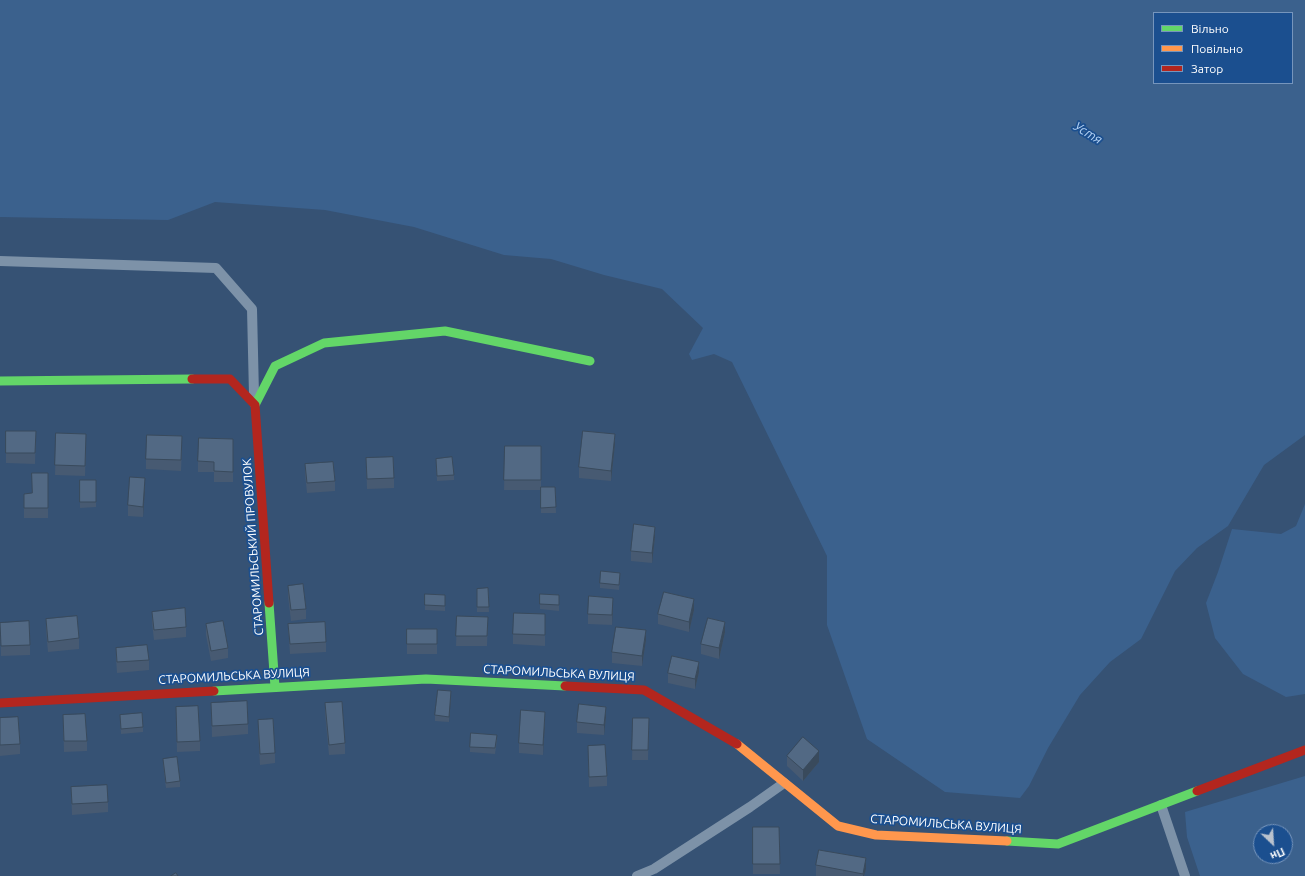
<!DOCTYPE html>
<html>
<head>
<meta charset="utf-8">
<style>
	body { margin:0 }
	#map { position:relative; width:1305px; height:876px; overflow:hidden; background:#365274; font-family:Ubuntu,sans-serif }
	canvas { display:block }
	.legend { position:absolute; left:1153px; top:12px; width:140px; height:72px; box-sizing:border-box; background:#1b4f8f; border:1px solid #7695bc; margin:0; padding:5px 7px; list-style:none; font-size:12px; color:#fff }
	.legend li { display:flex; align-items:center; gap:8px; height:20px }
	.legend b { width:20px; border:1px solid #7695bc }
	.north { position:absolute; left:1253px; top:824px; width:40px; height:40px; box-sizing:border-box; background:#1b4f8f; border:1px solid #7695bc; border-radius:50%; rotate:155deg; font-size:11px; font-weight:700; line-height:16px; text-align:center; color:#fff }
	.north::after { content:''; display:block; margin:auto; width:14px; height:18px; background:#b9c2ce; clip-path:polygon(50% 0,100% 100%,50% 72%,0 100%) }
</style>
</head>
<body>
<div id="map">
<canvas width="1305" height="876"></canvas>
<ul class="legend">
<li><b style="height:5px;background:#63d668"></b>Вільно</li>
<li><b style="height:5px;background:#ff974d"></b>Повільно</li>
<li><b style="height:5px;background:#b3261e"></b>Затор</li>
</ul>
<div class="north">Пн</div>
</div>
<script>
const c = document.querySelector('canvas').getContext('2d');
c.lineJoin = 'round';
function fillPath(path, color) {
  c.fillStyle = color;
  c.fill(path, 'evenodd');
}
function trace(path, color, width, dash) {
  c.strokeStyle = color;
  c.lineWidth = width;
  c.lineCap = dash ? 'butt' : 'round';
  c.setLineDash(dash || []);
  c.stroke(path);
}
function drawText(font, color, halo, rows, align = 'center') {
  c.font = font + ' Ubuntu,sans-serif';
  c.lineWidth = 3.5;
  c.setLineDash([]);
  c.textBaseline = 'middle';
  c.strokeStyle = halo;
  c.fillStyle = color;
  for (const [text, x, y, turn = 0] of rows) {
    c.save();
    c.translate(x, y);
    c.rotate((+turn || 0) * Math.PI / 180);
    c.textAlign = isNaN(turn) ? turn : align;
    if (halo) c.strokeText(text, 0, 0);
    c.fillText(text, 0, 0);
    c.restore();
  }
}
fillPath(new Path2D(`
	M0,0H1305V435L1264,465L1228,526L1197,548L1175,571L1141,639L1110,662L1080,695L1048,748L1029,786L1020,798L945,792L867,739L827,625V556L732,362L714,354L692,360L689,354L703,328L662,289L604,275L551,259L504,255L414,227L325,210L215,202L168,220L0,217ZM1154,13H1292V83H1154Z
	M1305,504V694L1286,697L1243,674L1215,638L1206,603L1218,572L1232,529L1281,534L1296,526Z
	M1305,776V876H1200L1187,837L1185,812ZM1261,832H1285V856H1261Z`), '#3b618d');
trace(new Path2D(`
	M0,261L216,268L252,309L254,395
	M1161,805L1185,876
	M637,876L654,869L750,807L784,783`), '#7d92a8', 10);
trace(new Path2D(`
	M0,381L192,379
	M255,405L275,366L324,343L445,331L590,361
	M269,603L275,687
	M214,691L426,679L565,686
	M1007,841L1058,844L1197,791`), '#63d668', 9);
trace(new Path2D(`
	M737,744L838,826L876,835L1007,841`), '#ff974d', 9);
trace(new Path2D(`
	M192,379H230L255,405L269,603
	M565,686L644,690L737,744
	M0,703L214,691
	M1197,791L1305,750`), '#b3261e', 9);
fillPath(new Path2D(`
	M6,431H36L35,464L6,463Z
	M56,433L86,444L85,476L55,475Z
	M233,439V482H214V472H198V461Z
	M615,444L611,481L579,478V467Z
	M182,446L181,471L146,469V459Z
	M505,446H541V487H555L556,513H541V490H504Z
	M366,458L394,478V488L367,489Z
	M436,459L454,475V480L437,481Z
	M305,464L335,481V491L307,493L305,474Z
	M48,473V518H24V494L32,493Z
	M80,480H96V507L80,508Z
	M145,489L143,517L128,516V505Z
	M655,537L652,563L631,561V551Z
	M620,578L619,590L600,588V583Z
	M288,586L306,609V619L291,621L288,596Z
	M488,588L489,612H477V589Z
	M425,594L445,595V611L425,610Z
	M559,595V611L540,609V604Z
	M613,608L612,625L588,624V614Z
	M694,610L689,632L658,624V614Z
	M152,612L186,627V637L154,640L152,622Z
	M457,616L488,617L487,646H456Z
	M46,619L79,638V649L48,652L46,630Z
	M0,623L30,645V655L1,656Z
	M206,624L228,648V658L211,661L206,635Z
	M288,624L326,642V652L290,654Z
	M545,625V646L513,644V634Z
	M407,629H437V654H407Z
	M725,632L719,659L701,654V644Z
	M646,640L642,666L612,663V652Z
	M116,648L149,660V670L117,673L116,658Z
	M699,672L695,689L668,683V673Z
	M451,696L449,722L435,721V715Z
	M211,703L248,724V734L212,737Z
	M325,703L345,743V754L329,755L325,713Z
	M176,707L200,741V751L177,752Z
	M63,715L87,741V751L64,752Z
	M120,715L143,727V732L121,734Z
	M606,717L604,735L577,733V722Z
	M0,718L20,744V754L0,756Z
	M633,718H649L648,760H632Z
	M258,720L275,753V763L260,765L258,731Z
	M545,722L543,755L519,753V743Z
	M497,740L495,754L470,752V747Z
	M588,746L607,776V786L589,787Z
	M787,756L819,762L803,781L787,766Z
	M163,759L180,781V787L166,788L163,764Z
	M71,787L108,802V812L72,815Z
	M753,827H779L780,874H753Z
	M816,865L866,869L864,876H816Z`), '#475a72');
fillPath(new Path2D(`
	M615,434V444L611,481V471Z
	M145,478V489L143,517V507Z
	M655,527V537L652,563V553Z
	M613,598V608L612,625V615Z
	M694,599V610L689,632V622Z
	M725,622V632L719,659V648Z
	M646,630V640L642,666V656Z
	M699,662V672L695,689V679Z
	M451,691V696L449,722V717Z
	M606,707V717L604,735V725Z
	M545,712V722L543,755V745Z
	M819,751V762L803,781V770Z
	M866,858V869L864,876H863Z`), '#394a5c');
const building = new Path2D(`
	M6,431H36L35,453H6Z
	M583,431L615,434L611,471L579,467Z
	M56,433L86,434L85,466L55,465Z
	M147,435L182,436L181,460L146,459Z
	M199,438L233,439V472L214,471V462L198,461Z
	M505,446H541V480H504Z
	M393,457L394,478L367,479L366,458Z
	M452,457L454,475L437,476L436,459Z
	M333,462L335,481L307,483L305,464Z
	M32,473H48V508H24V494L32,493Z
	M130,477L145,478L143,507L128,505Z
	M80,480H96V502H80Z
	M541,487H555L556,507L541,508Z
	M634,524L655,527L652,553L631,551Z
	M601,571L620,573L619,585L600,583Z
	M303,584L306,609L291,610L288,586Z
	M488,588L489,607H477V589Z
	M664,592L694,599L689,622L658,614Z
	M425,594L445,595V606L425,605Z
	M540,594L559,595V605L540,604Z
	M589,596L613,598L612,615L588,614Z
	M185,608L186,627L154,630L152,612Z
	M514,613L545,614V635L513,634Z
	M77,616L79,638L48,642L46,619Z
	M457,616L488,617L487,636H456Z
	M708,618L725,622L719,648L701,644Z
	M29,621L30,645L1,646L0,623Z
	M223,621L228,648L211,651L206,624Z
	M325,622L326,642L290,644L288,624Z
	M616,627L646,630L642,656L612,652Z
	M407,629H437V644H407Z
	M147,645L149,660L117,662L116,648Z
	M672,656L699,662L695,679L668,673Z
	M438,690L451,691L449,717L435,715Z
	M247,701L248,724L212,726L211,703Z
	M342,702L345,743L329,745L325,703Z
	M579,704L606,707L604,725L577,722Z
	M198,706L200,741L177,742L176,707Z
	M521,710L545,712L543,745L519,743Z
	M142,713L143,727L121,729L120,715Z
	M85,714L87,741H64L63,715Z
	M18,717L20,744L0,745V718Z
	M633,718H649L648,750H632Z
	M273,719L275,753L260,754L258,720Z
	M471,733L497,735L495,748L470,747Z
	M803,737L819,751L803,770L787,756Z
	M605,745L607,776L589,777L588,746Z
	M177,757L180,781L166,783L163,759Z
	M107,785L108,802L72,804L71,787Z
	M753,827H779L780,864H753Z
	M819,850L866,858L863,874L816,865Z
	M176,873L178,876H171Z`);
fillPath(building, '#526984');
trace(building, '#394a5c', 1);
drawText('12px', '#fff', '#1b4f8f', [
	["СТАРОМИЛЬСЬКИЙ ПРОВУЛОК",253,547,-94],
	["СТАРОМИЛЬСЬКА ВУЛИЦЯ",559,673,3],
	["СТАРОМИЛЬСЬКА ВУЛИЦЯ",234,676,-3],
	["СТАРОМИЛЬСЬКА ВУЛИЦЯ",946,824,4]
]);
drawText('italic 13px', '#b5d3f5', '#1b4f8f', [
	["Устя",1088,133,31]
]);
</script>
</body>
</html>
